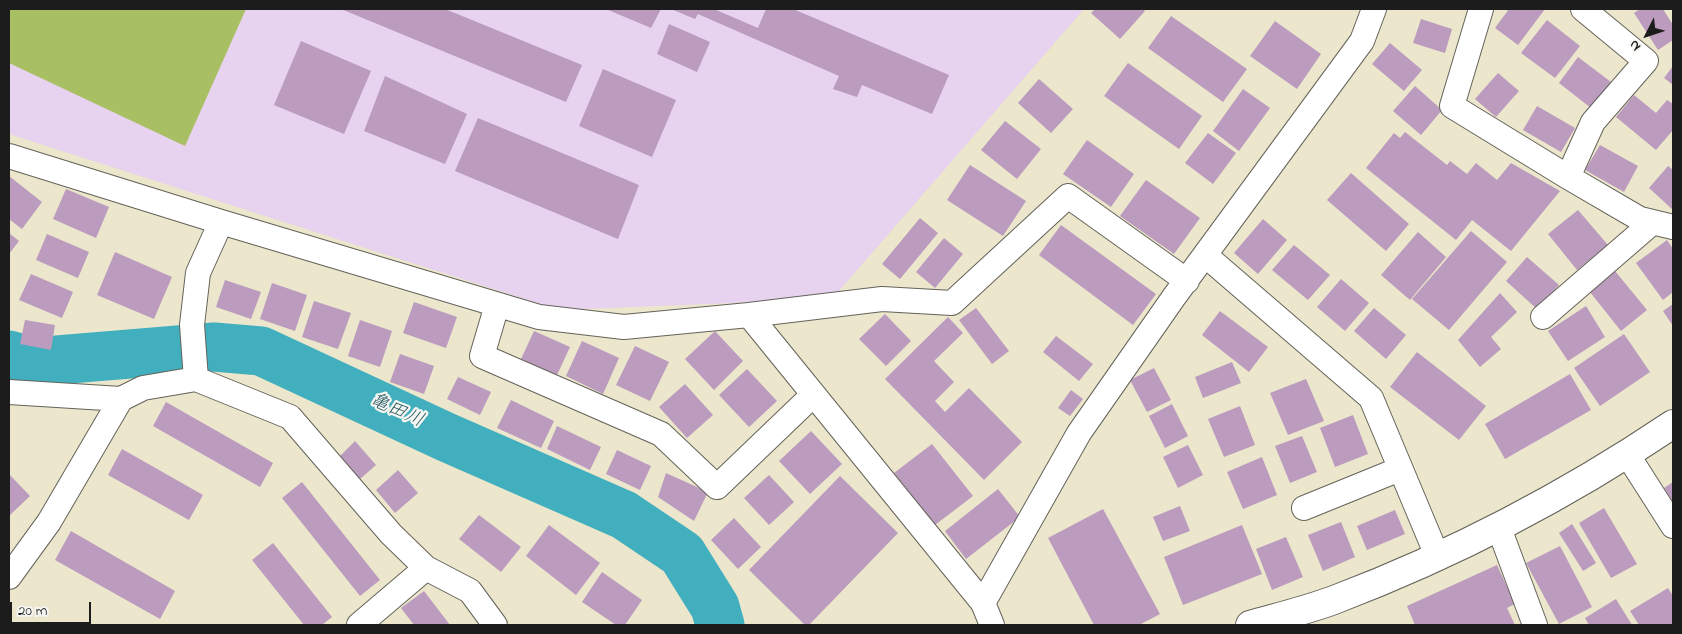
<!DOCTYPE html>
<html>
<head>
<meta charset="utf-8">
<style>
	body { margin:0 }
	#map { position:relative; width:1682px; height:634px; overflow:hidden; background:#ebe6cc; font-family:"Indie Flower",sans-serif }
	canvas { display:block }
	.frame { position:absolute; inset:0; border:10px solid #1c1c1c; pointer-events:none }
	.north { position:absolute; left:1622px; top:10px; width:50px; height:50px; -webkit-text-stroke:4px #f6f6f2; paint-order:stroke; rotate:229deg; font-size:14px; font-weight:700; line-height:20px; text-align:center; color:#1c1c1c }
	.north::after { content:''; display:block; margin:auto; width:18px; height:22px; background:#1c1c1c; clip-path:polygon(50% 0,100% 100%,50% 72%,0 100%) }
	.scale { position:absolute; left:10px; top:602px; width:81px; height:22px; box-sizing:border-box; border:2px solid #1c1c1c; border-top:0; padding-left:6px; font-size:15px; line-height:18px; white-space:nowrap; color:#1c1c1c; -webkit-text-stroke:4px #f6f6f2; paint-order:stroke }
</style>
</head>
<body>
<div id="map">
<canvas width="1682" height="634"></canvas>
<div class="frame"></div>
<div class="north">N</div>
<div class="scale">20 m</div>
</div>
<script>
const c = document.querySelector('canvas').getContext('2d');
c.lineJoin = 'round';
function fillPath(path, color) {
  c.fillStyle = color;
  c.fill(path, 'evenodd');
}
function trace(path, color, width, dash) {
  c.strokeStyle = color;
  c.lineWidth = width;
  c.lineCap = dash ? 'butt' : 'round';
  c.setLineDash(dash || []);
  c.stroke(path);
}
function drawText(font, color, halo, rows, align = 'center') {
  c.font = font + ' "Indie Flower","Klee One",sans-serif';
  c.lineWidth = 4.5;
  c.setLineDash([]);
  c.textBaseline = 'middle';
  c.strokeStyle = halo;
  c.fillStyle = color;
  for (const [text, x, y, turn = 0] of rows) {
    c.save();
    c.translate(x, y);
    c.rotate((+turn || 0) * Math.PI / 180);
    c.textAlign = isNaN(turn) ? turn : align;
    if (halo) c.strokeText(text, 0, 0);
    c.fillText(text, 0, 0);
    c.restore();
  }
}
fillPath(new Path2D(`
	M9,9H1084L832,299L559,310L9,134Z`), '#e7d2ef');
fillPath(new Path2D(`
	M9,9H246L185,146L9,63Z`), '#a8bf64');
trace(new Path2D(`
	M9,355L33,362L214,347L261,351L446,437L624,515L682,554L715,607L720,625`), '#41afbe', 49);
fillPath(new Path2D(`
	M341,9H445L582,65L566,102Z
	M606,9H661L651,28Z
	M671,9H714L758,28L766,9H793L949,75L932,114L862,85L857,97L833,89L839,76L698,14L695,19Z
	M1095,9H1142L1145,11L1120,39L1091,13Z
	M1509,9H1545L1518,45L1495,28Z
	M1640,9H1663L1673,25V40L1658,50L1634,13Z
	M1171,16L1247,69L1223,102L1148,48Z
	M1421,19L1452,29L1445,53L1413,43Z
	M1547,20L1580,46L1555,78L1521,53Z
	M1275,21L1321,54L1297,89L1250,56Z
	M669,24L710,42L697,72L657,54Z
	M301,41L371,71L344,134L274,105Z
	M1390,43L1422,70L1404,91L1372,64Z
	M1578,57L1611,82L1591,108L1559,83Z
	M1128,63L1202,116L1179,149L1104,96Z
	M1673,66V85L1664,78Z
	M603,69L676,100L652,157L579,126Z
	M1498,73L1519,91L1496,117L1475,99Z
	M385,76L467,114L445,164L364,131Z
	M1039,79L1073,109L1051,133L1018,103Z
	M1415,86L1442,110L1421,135L1393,111Z
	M1243,89L1270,108L1239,151L1213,131Z
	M1634,95L1656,113L1667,100L1673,104V130L1656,150L1616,117Z
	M1537,106L1575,128L1561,152L1523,130Z
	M478,118L639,185L618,239L455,171Z
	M1005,121L1041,149L1017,179L981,150Z
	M1405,132L1447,165L1450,161L1467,174L1476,163L1497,180L1511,163L1560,191L1511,251L1472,220L1456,240L1366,168L1394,133L1400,138Z
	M1208,133L1236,153L1213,184L1185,163Z
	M1087,140L1134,174L1111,207L1063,174Z
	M1600,145L1638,166L1624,192L1585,170Z
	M970,165L1026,201L1003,236L947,200Z
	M1668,166L1673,170V210L1649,188Z
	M1351,173L1409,224L1386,251L1327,200Z
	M9,176L42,202L22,229L9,219Z
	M1146,180L1200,218L1174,254L1120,216Z
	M66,189L109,207L96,238L53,219Z
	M1578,210L1608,245L1577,270L1548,234Z
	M920,218L938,233L900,279L882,264Z
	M1263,219L1287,240L1258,274L1234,253Z
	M1061,225L1156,294L1133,325L1039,255Z
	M1471,231L1507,262L1449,330L1412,299Z
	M1418,232L1446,257L1410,300L1381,275Z
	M9,233L19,241L9,254Z
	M47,234L89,252L78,278L36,260Z
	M944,238L963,254L935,288L916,272Z
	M1667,240L1673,249V292L1663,300L1636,263Z
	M1294,245L1330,275L1308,300L1272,270Z
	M115,252L172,277L154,319L97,295Z
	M1527,257L1559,285L1537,309L1506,281Z
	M1615,271L1647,310L1621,331L1590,292Z
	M31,274L73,292L62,318L19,300Z
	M1341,279L1369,303L1345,331L1317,307Z
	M225,280L261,292L251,319L216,307Z
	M272,283L307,295L295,331L260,319Z
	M1500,293L1517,312L1491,337L1501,349L1480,367L1458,340Z
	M314,301L351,313L338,349L302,337Z
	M414,302L457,317L446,348L403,333Z
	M1673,304V326L1663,311Z
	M1586,306L1605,337L1568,361L1548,331Z
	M976,308L1009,351L992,364L959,320Z
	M1374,308L1406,335L1386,359L1354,331Z
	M1220,311L1268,347L1249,372L1202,335Z
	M885,314L911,341L886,366L859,339Z
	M948,317L963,333L934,361L954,382L935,401L945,412L969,388L1022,442L984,480L885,379Z
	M25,320L55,325L51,350L20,344Z
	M360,320L392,331L380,367L348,356Z
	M534,331L570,347L557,375L521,359Z
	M715,331L743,361L714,390L685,359Z
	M1624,334L1650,372L1600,406L1574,368Z
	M1056,336L1093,364L1079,381L1043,352Z
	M582,341L619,358L603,394L566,376Z
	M635,346L669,362L650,401L616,385Z
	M1417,352L1486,406L1459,440L1390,387Z
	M400,354L434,366L424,394L390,382Z
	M1232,362L1241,383L1203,398L1195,377Z
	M1154,368L1171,400L1147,412L1130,380Z
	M747,369L777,401L749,427L719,395Z
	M1570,374L1591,410L1505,459L1485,424Z
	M458,377L491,392L480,415L447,399Z
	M1306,379L1324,421L1288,435L1270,393Z
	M685,384L713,415L687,438L659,407Z
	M1071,390L1083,399L1070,416L1058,408Z
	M511,400L554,421L541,448L497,428Z
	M166,402L273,463L260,487L153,426Z
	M1172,404L1188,436L1165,448L1149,416Z
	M1240,406L1255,445L1224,457L1208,419Z
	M1353,415L1368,454L1335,467L1320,428Z
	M557,426L601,447L590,470L547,449Z
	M811,431L842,464L810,494L779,461Z
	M1302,436L1317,472L1290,483L1275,446Z
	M355,441L376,465L360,479L340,456Z
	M932,444L973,496L935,525L894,473Z
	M1188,445L1203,475L1178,488L1163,457Z
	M122,449L203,495L189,520L108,475Z
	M617,450L651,466L640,490L606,474Z
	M1262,457L1277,495L1243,509L1227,472Z
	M398,470L418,493L395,513L376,490Z
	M666,473L708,492L694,521L658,497Z
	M9,474L30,496L9,516Z
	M769,475L794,502L769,525L744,498Z
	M840,476L898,533L809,625H805L749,570Z
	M302,482L380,580L360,596L282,498Z
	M1673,482V502L1664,488Z
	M998,489L1020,517L966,559L945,531Z
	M1180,506L1190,531L1163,541L1153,517Z
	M1604,508L1637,564L1611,578L1579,523Z
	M1103,509L1160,614L1139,625H1094L1048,538Z
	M1395,510L1405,534L1367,550L1357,526Z
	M479,515L521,547L501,572L459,539Z
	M734,518L761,547L738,569L711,540Z
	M1341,522L1355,557L1323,571L1308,535Z
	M1572,524L1596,563L1583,571L1559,533Z
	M549,525L600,563L576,595L526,556Z
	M1242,525L1262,574L1183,605L1164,557Z
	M71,531L175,591L160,619L55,560Z
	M1286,537L1303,577L1272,590L1256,549Z
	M273,543L332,617L322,625H304L252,560Z
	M1560,546L1592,607L1559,624L1526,563Z
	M1497,565L1515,604L1507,608L1515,625H1415L1407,606Z
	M602,572L642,600L625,625H616L582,602Z
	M1668,588L1673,596V625H1639L1630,611Z
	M424,591L450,625H414L401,608Z
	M1616,599L1632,625H1589L1585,618Z`), '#bb9bbe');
const street = new Path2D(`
	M1481,9L1452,106L1568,177L1640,219L1673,227
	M9,156L221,222L539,317L624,327L749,315L983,603L992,625
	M1568,177L1593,122L1646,61L1583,9
	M1205,255L1371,398L1438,558
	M497,305L482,356L661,434L717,487L813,395
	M749,315L882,299L952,303L1068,196L1187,281
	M1543,317L1653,222
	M196,379L192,325L198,273L221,222
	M9,392L121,399
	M1627,454L1673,526
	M1304,508L1400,469
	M1499,528L1535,625
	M9,577L49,522L121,399L143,388L196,379L290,417L391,534L426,568L470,591L495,625
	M983,603L1079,433L1174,297L1362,41L1374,9
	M359,625L426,568`);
const secondary = new Path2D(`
	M1250,625C1278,617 1307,610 1334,600C1455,554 1566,496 1673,424`);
trace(street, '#64635a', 26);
trace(secondary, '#64635a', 30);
trace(street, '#fff', 24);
trace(secondary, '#fff', 28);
drawText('italic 19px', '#2d5e65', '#f6f6f2', [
	["亀田川",396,412,24]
]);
</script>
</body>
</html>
